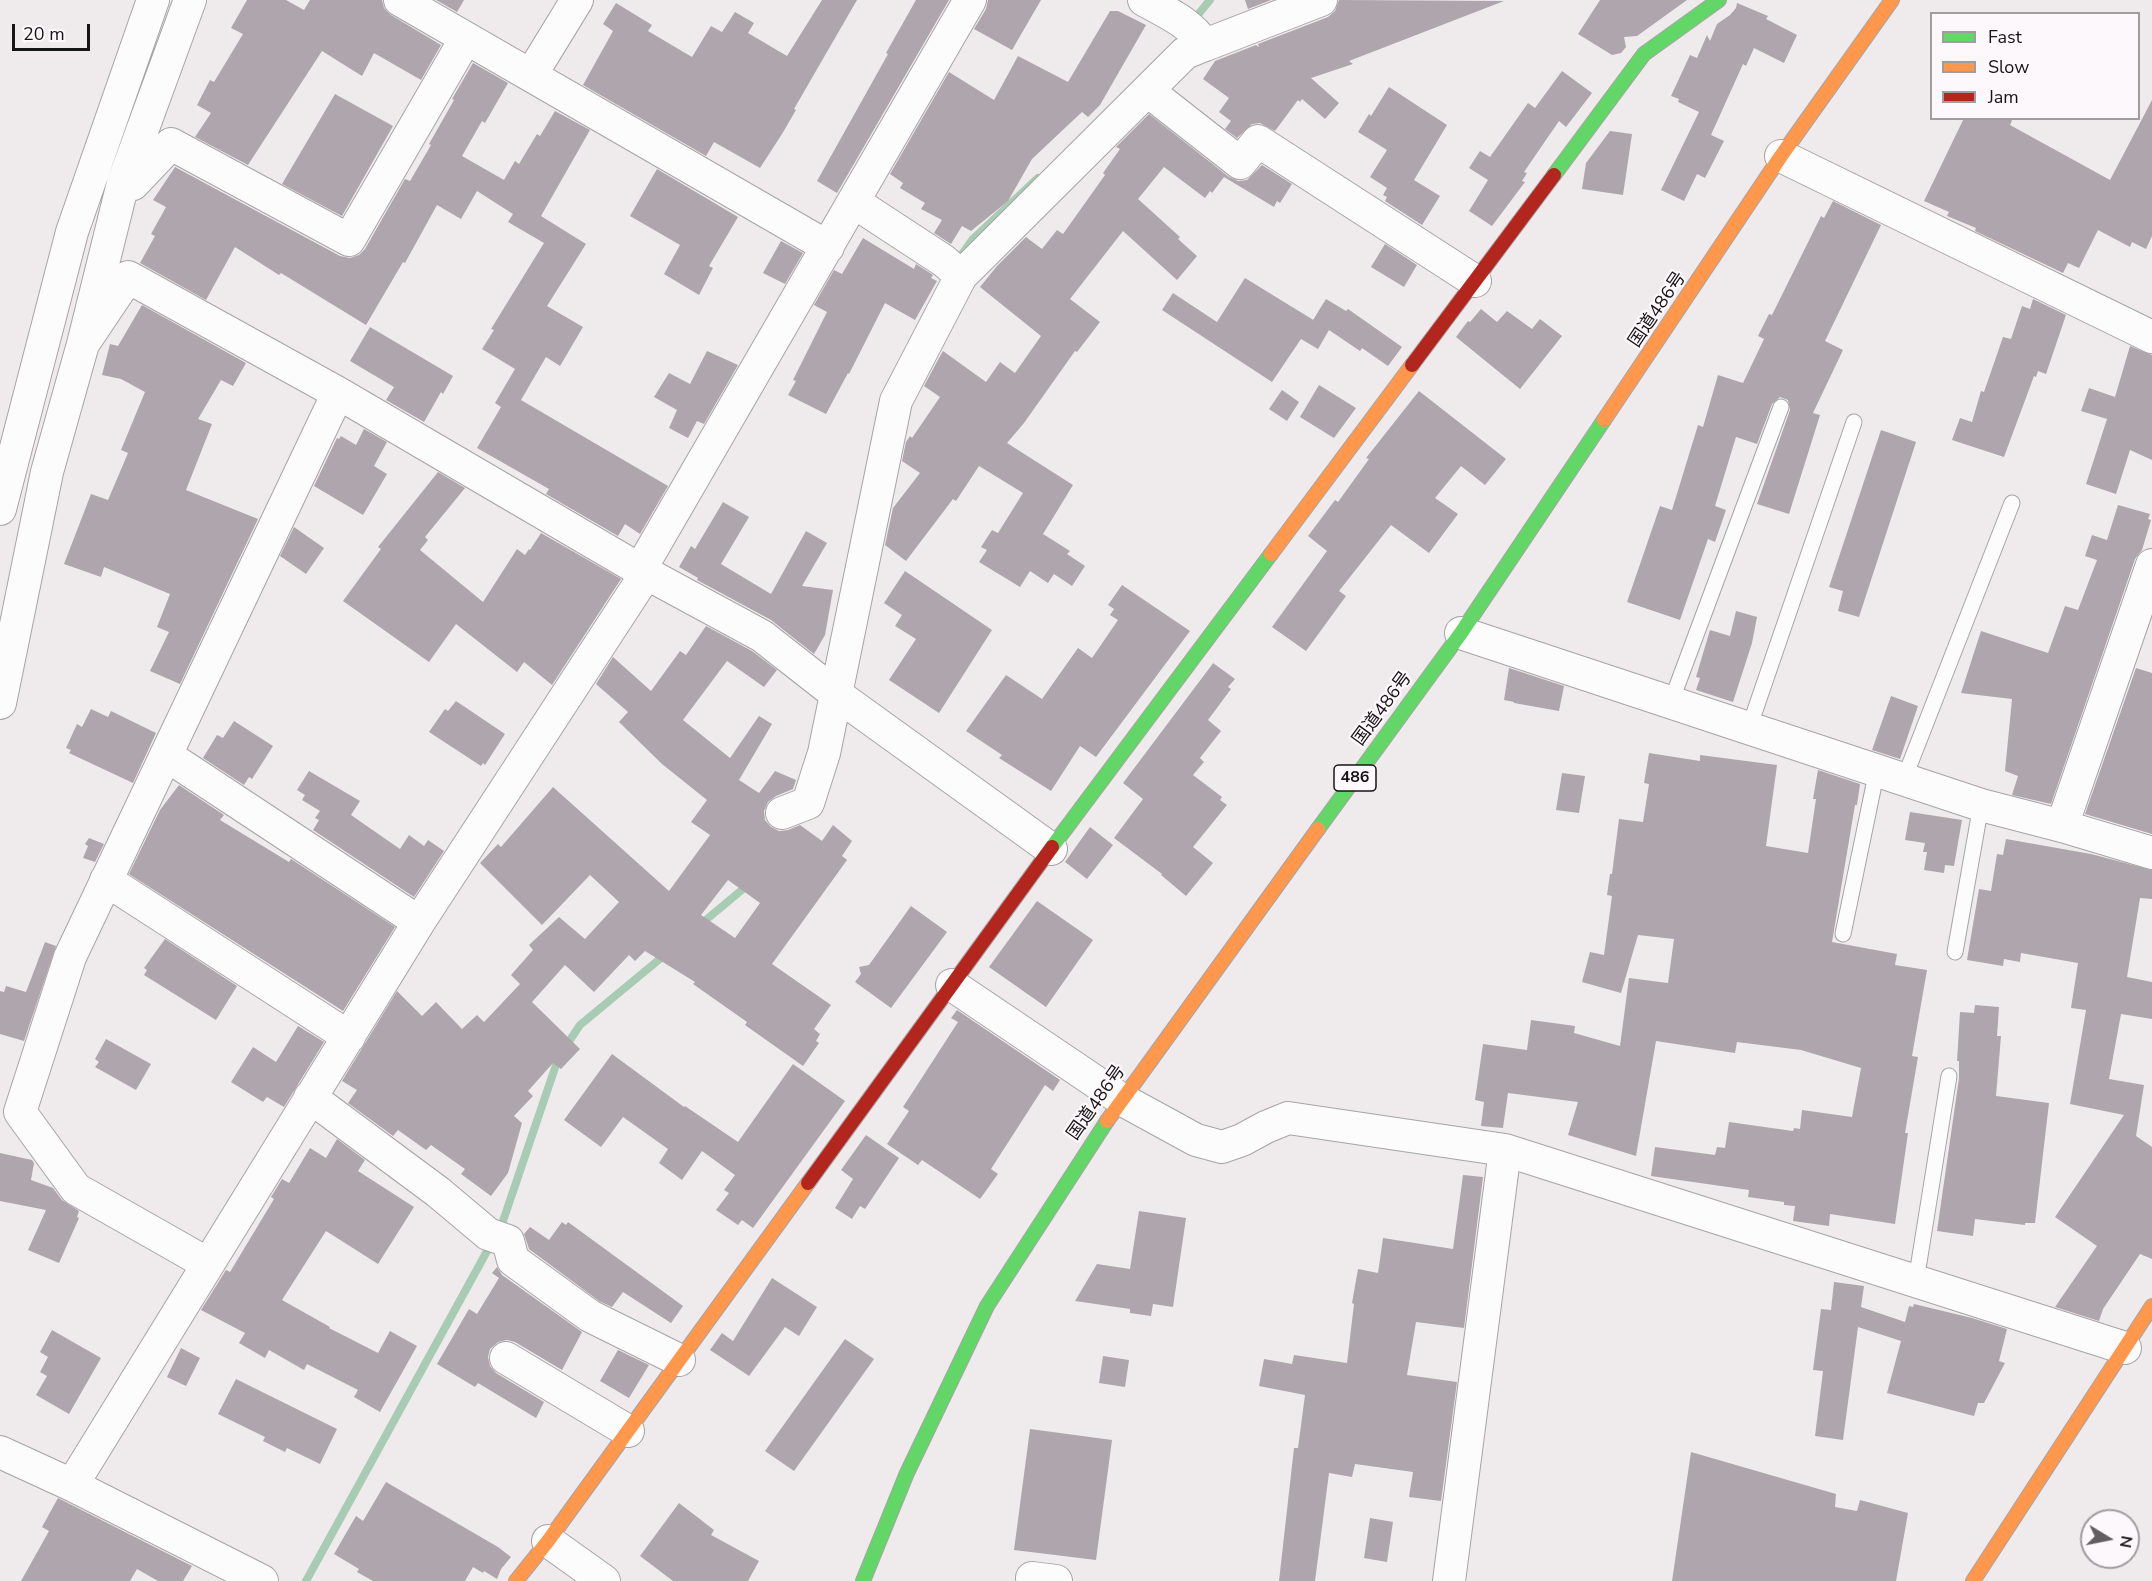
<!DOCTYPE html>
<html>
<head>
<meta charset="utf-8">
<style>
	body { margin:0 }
	#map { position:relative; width:2152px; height:1581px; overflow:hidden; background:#efebed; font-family:"Nunito Sans",sans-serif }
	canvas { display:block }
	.legend { position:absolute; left:1930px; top:12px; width:210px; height:108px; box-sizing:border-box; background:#fdf8fb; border:2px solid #a19d9f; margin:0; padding:8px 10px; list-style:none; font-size:18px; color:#161415 }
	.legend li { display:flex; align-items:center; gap:12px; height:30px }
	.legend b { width:30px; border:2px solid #a19d9f }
	.north { position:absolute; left:2080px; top:1509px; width:60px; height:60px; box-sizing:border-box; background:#fdf8fb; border:2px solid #a19d9f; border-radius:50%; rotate:100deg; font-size:16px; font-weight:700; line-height:24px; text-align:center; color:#161415 }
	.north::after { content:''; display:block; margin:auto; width:21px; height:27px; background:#625f61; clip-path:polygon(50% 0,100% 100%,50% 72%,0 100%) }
	.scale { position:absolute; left:12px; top:24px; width:78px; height:27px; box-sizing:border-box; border:3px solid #161415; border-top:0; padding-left:8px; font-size:18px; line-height:21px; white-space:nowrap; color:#161415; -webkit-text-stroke:4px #fdf8fb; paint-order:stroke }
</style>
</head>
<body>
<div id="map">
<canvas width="2152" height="1581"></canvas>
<ul class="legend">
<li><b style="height:8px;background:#63d668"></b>Fast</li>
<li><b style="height:8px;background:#ff974d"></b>Slow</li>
<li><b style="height:8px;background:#b3261e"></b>Jam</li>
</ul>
<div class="north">N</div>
<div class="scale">20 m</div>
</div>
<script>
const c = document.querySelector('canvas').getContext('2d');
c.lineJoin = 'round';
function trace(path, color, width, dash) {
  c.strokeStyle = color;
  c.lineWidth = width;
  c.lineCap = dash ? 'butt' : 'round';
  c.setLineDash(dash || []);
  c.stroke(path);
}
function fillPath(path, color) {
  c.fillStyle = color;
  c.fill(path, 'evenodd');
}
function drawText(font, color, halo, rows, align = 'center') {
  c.font = font + ' "Nunito Sans","Noto Sans JP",sans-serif';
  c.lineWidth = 4.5;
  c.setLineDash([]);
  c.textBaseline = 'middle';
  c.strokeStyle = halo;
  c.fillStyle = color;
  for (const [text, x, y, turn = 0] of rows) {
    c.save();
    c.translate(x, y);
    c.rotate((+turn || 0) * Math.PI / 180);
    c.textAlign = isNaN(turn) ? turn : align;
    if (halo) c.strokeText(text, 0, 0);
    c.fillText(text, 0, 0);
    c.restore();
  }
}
trace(new Path2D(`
	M1192,22L1210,0
	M960,257L972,240L1038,178
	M701,924L749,884
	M566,1046L580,1025L667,953
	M497,1231L503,1221L559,1056
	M306,1581L492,1242`), '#a8cbb3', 8);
fillPath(new Path2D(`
	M247,0H286L304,10L310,0H382L384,8L391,15L441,45L421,80L374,53L362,76L322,51L248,165L195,137L211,113L197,105L210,80L214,82L243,34L231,28Z
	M436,0H464L457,12Z
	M822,0H857L794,109L796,110L782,134L760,168L714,142L706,156L583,85L613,31L603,24L616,3L652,25L648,31L692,57L711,26L722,32L735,12L754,23L748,33L787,56Z
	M916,0H949L837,193L817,181L888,54L886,53Z
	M988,0H1041L1012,50L974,29L986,9Z
	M1245,0H1271L1248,9Z
	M1339,0L1504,1L1349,61L1353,64L1311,78L1339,103L1325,119L1302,99L1300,102L1298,100L1275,131L1260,123L1252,124L1237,138L1225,129L1231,121L1219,112L1229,98L1203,79L1215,61L1256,45L1259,47L1258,44L1328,17L1335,11Z
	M1600,0H1687L1637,36L1624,37L1626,47L1621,53L1612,55L1578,34Z
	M1737,3L1768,16L1766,19L1797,35L1784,63L1754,48L1746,66L1743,64L1711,135L1724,141L1705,178L1697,174L1684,201L1661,190L1699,112L1678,102L1679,99L1671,96L1690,55L1697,58L1707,35L1710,41L1717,24L1730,15L1736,8Z
	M1110,11H1118L1146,25L1100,105L1088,117L1082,112L1032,159L1008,201L971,231L962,226L951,244L934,233L942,220L921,209L925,203L900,188L903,183L890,174L949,72L994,100L1018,56L1068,82Z
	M473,63L508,83L485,123L482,121L462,156L504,180L515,161L519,164L537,134L540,136L555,111L590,130L541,216L586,244L547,306L583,327L560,366L546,357L521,400L668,486L640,534L625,524L618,536L546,494L549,489L477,448L501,407L495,403L515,369L482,349L494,330L491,329L544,243L508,222L513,214L477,191L461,219L437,205L405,263L403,262L366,325L281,273L279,275L235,247L206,300L140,263L155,236L151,234L166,207L153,200L175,167L340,256L350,258L359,255L365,249L405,179L410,181L431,145L429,144L454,100L452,99Z
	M1562,71L1592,93L1566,127L1559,121L1524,172L1527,173L1522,181L1525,182L1492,226L1469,211L1488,180L1469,168L1480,151L1490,157L1528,103L1535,108Z
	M1389,87L1447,125L1414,180L1440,196L1422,225L1385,201L1387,197L1383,195L1387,188L1370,177L1387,150L1358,132L1369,114L1371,116Z
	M335,94L393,126L342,216L282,184Z
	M2152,100V236L2146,249L2132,242L2130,247L2098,230L2079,268L2068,263L2063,273L1975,231L1976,228L1947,216L1949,212L1924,201L1964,118H2013L2010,125L2110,180Z
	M1149,114L1229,177L1238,181L1247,180L1262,165L1292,184L1280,203L1277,201L1274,207L1224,177L1212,193L1210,191L1205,198L1164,167L1138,199L1180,237L1178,239L1197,256L1177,280L1123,231L1070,299L1100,322L1077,352L1075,351L1024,423L1007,443L1073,485L1043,534L1070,551L1067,554L1085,566L1072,586L1054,574L1048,583L1030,571L1020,587L979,562L987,550L981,547L992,530L998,533L1023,493L979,466L956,501L953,499L906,561L885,545L893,508L920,473L902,461L906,442L910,436L912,438L940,397L924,386L939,358L943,351L986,382L1000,362L1015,373L1041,336L980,287L997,266L1026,237L1042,249L1057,230L1063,234L1105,175L1103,173L1120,149L1116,147Z
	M1610,131L1632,134L1623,195L1582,189L1586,163Z
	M657,169L738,217L709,266L713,268L699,295L664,274L680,245L630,216Z
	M1833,201L1881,225L1825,341L1843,350L1813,413L1820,415L1789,514L1757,504L1790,410L1788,400L1780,397L1772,404L1757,444L1736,437L1715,506L1726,510L1715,542L1708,539L1680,620L1627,602L1660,506L1672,510L1698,425L1703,427L1718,375L1743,383L1764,339L1758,336L1769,314L1772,315L1821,216L1824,218Z
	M863,238L914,269L916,264L933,275L931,278L937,281L915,320L885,303L849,374L848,373L826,414L788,395L796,381L793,380L827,312L814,305L834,270L842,274Z
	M781,241L803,253L785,284L763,273Z
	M1385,244L1417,265L1404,287L1371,267Z
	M1245,278L1315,321L1313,320L1326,299L1346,311L1348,309L1402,347L1388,366L1362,348L1360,351L1329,330L1318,349L1301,339L1272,382L1162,310L1173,293L1217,322Z
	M2033,299L2066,315L2046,374L2038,371L2036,377L2034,376L2004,457L1952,440L1960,418L1972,422L1981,391L1984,392L2003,337L2011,339L2022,306L2030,309Z
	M142,305L246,363L233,386L221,380L198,419L212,424L186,490L258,519L180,684L150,671L169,632L157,627L170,594L104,567L101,577L64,564L91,494L108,500L128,453L121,450L145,392L121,379L102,375L110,344L118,346Z
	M1481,309L1497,322L1507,311L1532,329L1540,319L1562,336L1520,389L1456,337L1468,321L1470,322Z
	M370,327L453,376L443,394L441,392L424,422L386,400L394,387L350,361Z
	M2130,346L2152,355V460L2130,450L2116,494L2086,484L2107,419L2081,411L2089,388L2115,397Z
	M707,351L738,365L704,424L697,421L688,438L669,428L677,410L654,397L669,373L690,384Z
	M1319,385L1356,408L1334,438L1300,417Z
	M1282,390L1299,402L1287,421L1269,409Z
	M1419,391L1506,459L1485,485L1461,466L1435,498L1458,514L1429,553L1391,525L1339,591L1346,596L1306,651L1272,627L1327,551L1308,536L1335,500L1338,502L1369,459L1366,458Z
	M364,429L387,442L374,466L387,474L363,515L314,486L337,438L339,439L341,436L356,445Z
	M1881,430L1916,442L1859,617L1838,611L1843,591L1829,587Z
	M438,472L465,488L425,537L428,540L420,550L483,602L517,549L525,555L529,549L530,550L541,533L621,579L552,685L524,662L517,672L456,624L429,662L343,601L381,549L378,547Z
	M723,502L749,517L721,564L771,594L806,531L827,543L802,586L833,590L825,635L814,654L771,620L697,580L698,578L679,567L691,546L695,549Z
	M2118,505L2150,514L2148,519L2151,520L2142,550L2135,559L2051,804L2012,795L2018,776L2005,771L2012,699L1961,693L1981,631L2048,653L2065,606L2078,610L2097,560L2085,556L2092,535L2107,540Z
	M294,527L324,548L306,574L280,556Z
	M905,571L992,630L939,713L889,680L916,639L895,626L902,615L884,603Z
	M1122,585L1190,631L1096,757L1080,746L1051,791L999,758L1002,755L966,731L1006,675L1042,699L1078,648L1092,658L1118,620L1110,615L1114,609L1108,605Z
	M1736,611L1757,617L1752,643L1733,702L1696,690L1700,678L1696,677L1710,630L1730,636Z
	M706,626L752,651L777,670L764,687L727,661L683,720L730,758L759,716L772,724L739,780L759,793L775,771L796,780L793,789L776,796L768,802L764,811L765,820L771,827L779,831L788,830L800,825L822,841L833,825L852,841L842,856L847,860L772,964L831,1005L814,1029L820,1034L816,1041L819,1043L803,1066L745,1025L747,1022L693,984L695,982L645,951L635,961L629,955L594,992L565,965L532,1002L580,1049L561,1069L553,1063L528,1091L533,1096L514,1116L522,1123L508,1173L491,1196L461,1174L465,1169L431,1145L426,1150L398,1130L393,1136L348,1103L357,1090L342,1081L397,991L422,1016L436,1002L462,1029L477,1015L484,1022L520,984L511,975L533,950L529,945L559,917L585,939L619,902L590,875L542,925L480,863L498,844L501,847L553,787L669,891L710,835L691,822L707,800L662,764L619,722L628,712L596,684L613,657L651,691L680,651L686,655ZM728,880L760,903L735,938L701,915Z
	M1214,662L1213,663L1235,679L1228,687L1231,689L1208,720L1221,731L1200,758L1204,762L1193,775L1222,797L1220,800L1227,805L1193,847L1213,863L1186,896L1161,875L1162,874L1114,838L1143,799L1123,783Z
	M1509,668L1564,686L1559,711L1514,703V702L1504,700Z
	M2136,668L2152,673V834L2085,814Z
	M1891,696L1918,706L1900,759L1872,750Z
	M456,701L505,734L485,765L483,763L481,766L429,732L445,709L448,711Z
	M91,709L108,717L111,711L156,733L133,783L69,753L71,750L66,748L77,724L82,727Z
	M234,721L273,746L252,779L249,777L244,785L203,758L217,735L223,738Z
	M1649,753L1700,761V755L1777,765L1766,846L1808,853L1816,799H1813L1818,770L1860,784L1857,805H1855L1832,942L1897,954L1895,965L1927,970L1912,1056L1918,1057L1905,1133H1908L1895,1224L1830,1214L1829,1226L1793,1221L1795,1206L1784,1205V1202L1748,1197L1749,1190L1651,1176L1655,1147L1715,1155L1717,1147L1725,1148L1729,1122L1793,1131L1794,1128L1800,1129L1802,1110L1852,1117L1861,1068L1801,1050L1737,1042L1735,1053L1656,1041L1636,1156L1568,1135L1578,1102L1508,1093L1503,1128L1481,1126L1484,1102L1475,1100L1483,1044L1527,1050L1531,1020L1575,1026L1574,1033L1620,1046L1629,978L1668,983L1674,939L1638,935L1621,993L1582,982L1590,952L1604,955L1612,896L1607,895L1610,874H1612L1619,819L1643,822L1649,784L1644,783Z
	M309,771L360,801L351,815L400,849L409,835L424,846L428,840L444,851L414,897L313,830L319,820L315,818L320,811L302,800L305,795L297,790Z
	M1562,773L1585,776L1579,813L1556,810Z
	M179,785L224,815L220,820L289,862L291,859L395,927L343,1011L129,874L160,810Z
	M1910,812L1962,820L1954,866L1945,865L1944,873L1924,870L1927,852H1923L1925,843L1905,840Z
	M1090,827L1113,845L1087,879L1065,862Z
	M89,838L104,844L95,862L83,858L88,846L85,844Z
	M2006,839L2091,854L2152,870V899L2140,898L2127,977L2152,982V1019L2121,1014L2109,1079L2144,1085L2136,1136L2152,1147V1259L2140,1254L2103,1309L2099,1321L2055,1307L2097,1246L2055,1217L2124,1115L2070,1104L2086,1010L2071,1008L2078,963L2021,953L2020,962L2004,959L2003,966L1967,960L1979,889L1991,891L1997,854L2003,855Z
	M1037,901L1093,940L1046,1007L989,967Z
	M911,906L947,932L891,1008L855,982L861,974L859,967L869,965Z
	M165,939L237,986L216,1020L144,975L147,970L144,968Z
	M45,942L56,946L24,1041L0,1034V991L4,992L6,986L26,992Z
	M1975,1005L1999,1007L1997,1036H2001L1996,1096L2049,1103L2035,1223H2025V1225L1975,1219L1973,1236L1937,1231L1959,1078V1061H1957L1960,1012L1974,1013Z
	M957,1010L1060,1080L1053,1091L1045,1085L991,1169L998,1174L980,1199L922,1160L918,1165L887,1144L909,1111L903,1107L958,1022L951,1018Z
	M298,1026L324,1042L284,1107L267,1097L263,1102L231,1082L253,1047L276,1062Z
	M106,1039L151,1064L136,1090L95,1067L99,1062L95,1059Z
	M612,1054L684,1107L685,1106L738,1142L793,1064L845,1101L753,1228L742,1220L738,1225L716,1210L729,1193L724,1190L735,1175L702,1151L682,1180L659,1163L668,1149L623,1117L601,1147L564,1120Z
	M866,1135L899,1158L865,1209L860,1206L852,1219L835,1208L853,1179L841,1170Z
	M337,1139L365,1160L358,1171L414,1207L378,1264L326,1231L282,1300L330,1327L329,1328L378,1353L390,1331L417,1346L380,1412L354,1397L358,1390L307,1364L304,1370L269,1350L265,1358L239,1343L245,1333L201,1310L226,1270L230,1272L274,1199L271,1197L282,1179L289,1183L310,1148L326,1158Z
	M0,1153L32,1160L34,1163L31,1180L53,1188L62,1200L79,1211L77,1217L79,1218L59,1263L28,1250L46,1210L0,1201Z
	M1463,1175L1483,1177L1464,1328L1416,1322L1407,1375L1457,1382L1441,1501L1409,1497L1413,1472L1355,1464L1352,1477L1329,1473L1315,1581H1279L1294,1448H1298L1305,1395L1259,1386L1264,1359L1292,1364L1294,1355L1347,1363L1354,1304L1352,1303L1358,1269L1378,1273L1383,1238L1453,1249Z
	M1139,1211L1186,1218L1173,1307L1153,1304L1151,1316L1130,1313V1309L1075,1301L1097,1264L1130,1269Z
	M562,1222L566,1225L568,1222L683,1306L671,1323L623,1292L612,1307L599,1301L529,1249L524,1234L530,1227L549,1240Z
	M497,1267L502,1275L582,1332L562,1370L515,1342L507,1340L498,1342L490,1349L488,1357L490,1366L496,1373L544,1402L536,1418L478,1383L475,1387L437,1364L469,1309L477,1314L499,1278L492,1273Z
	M772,1278L817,1307L799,1336L785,1327L749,1376L710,1350L722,1333L733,1341Z
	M1834,1282L1864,1286L1861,1307L1905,1322L1909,1306L1913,1307L1914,1304L1972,1318L2007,1329L1999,1361L2005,1363L1984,1403H1978L1974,1416L1887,1393L1901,1341L1858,1327L1843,1440L1815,1436L1823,1371L1813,1370L1821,1309L1831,1310Z
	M52,1330L101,1358L69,1414L36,1395L47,1376L40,1372L48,1357L40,1352Z
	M845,1339L874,1359L794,1471L765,1451Z
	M181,1348L200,1358L186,1386L167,1377Z
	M618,1350L649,1365L629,1398L600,1381Z
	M1103,1356L1129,1360L1125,1387L1099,1383Z
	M236,1379L337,1429L320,1464L287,1448L285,1452L263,1441L265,1437L218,1414Z
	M1030,1429L1112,1440L1096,1560L1014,1550Z
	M1691,1452L1836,1494L1835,1507L1857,1511L1860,1500L1908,1513L1896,1581H1672Z
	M386,1482L498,1547L511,1557L501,1569L497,1579L484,1571L483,1573L473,1567L465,1581H373L357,1572L359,1569L334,1554L356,1516L363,1521Z
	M58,1498L192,1566L183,1581H158L137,1569L130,1581H21L49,1531L42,1527Z
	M679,1503L714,1530L711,1535L759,1561L748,1581H673L640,1556Z
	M1370,1518L1393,1522L1387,1562L1364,1558Z`), '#afa5ac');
const lane = new Path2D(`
	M1671,702L1781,407
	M1749,728L1854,422
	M1904,779L2012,503
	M1843,934L1877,770
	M1955,952L1981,805
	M1916,1281L1949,1076`);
const street = new Path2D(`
	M400,0L828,247
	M1144,0C1169,14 1188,21 1205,45L1321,0
	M531,75L577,0
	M1148,91L1240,163L1258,141L1475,281
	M1781,156L2152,337
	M123,183L133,184L171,144L349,240L466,38
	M854,202L944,261L961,276
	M83,344L128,277L338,393L642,571L762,636L836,694L1051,849
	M0,509L72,232L153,0
	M1461,633L1981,805L2062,826L2152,853
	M0,703L47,472L83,344L123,183L190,0
	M166,755L419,922
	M782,813L808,803L824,753L896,401L961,276L1185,53L1205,45
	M2062,826L2152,565
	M106,880L349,1037
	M952,985L1121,1099L1196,1140L1222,1147L1242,1140L1266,1127L1288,1118L1505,1150L2125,1348
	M310,1097L438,1192L488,1234L508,1241L513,1260L590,1316L679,1360
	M208,1264L76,1189L20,1112L70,957L338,393
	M506,1358L628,1431
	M0,1452L72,1485L262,1581
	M72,1485L419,922L640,583L644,563L970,0
	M548,1541L604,1581
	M1032,1578L1056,1581
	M1449,1581L1505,1150`);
const fast = new Path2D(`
	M1554,175L1644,54L1719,0
	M1318,829L1461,633L1604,420
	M1052,847L1271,554
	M863,1581L907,1473L987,1306L1107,1121`);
const slow = new Path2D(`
	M1604,420L1781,156L1892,0
	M1271,554L1412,365
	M1107,1121L1318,829
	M516,1581L548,1541L808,1183
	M1973,1581L2152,1306`);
const jam = new Path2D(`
	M1412,365L1554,175
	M808,1183L1052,847`);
trace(lane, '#a7a4a6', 17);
trace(street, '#a7a4a6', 34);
trace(fast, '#a7a4a6', 16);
trace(slow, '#a7a4a6', 16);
trace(jam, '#a7a4a6', 16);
trace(lane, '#fdfcfc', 15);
trace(street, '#fdfcfc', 32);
trace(fast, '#63d668', 14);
trace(slow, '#ff974d', 14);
trace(jam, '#b3261e', 14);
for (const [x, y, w] of [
	[1355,778,42]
]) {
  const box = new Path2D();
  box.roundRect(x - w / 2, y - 13, w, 26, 4.5);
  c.fillStyle = '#fdf8fb';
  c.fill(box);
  trace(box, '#161415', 1.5);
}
drawText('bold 16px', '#161415', null, [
	["486",1355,778]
]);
drawText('18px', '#161415', '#fdf8fb', [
	["国道486号",1658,310,-56],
	["国道486号",1383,709,-54],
	["国道486号",1097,1103,-55]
]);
</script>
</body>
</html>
